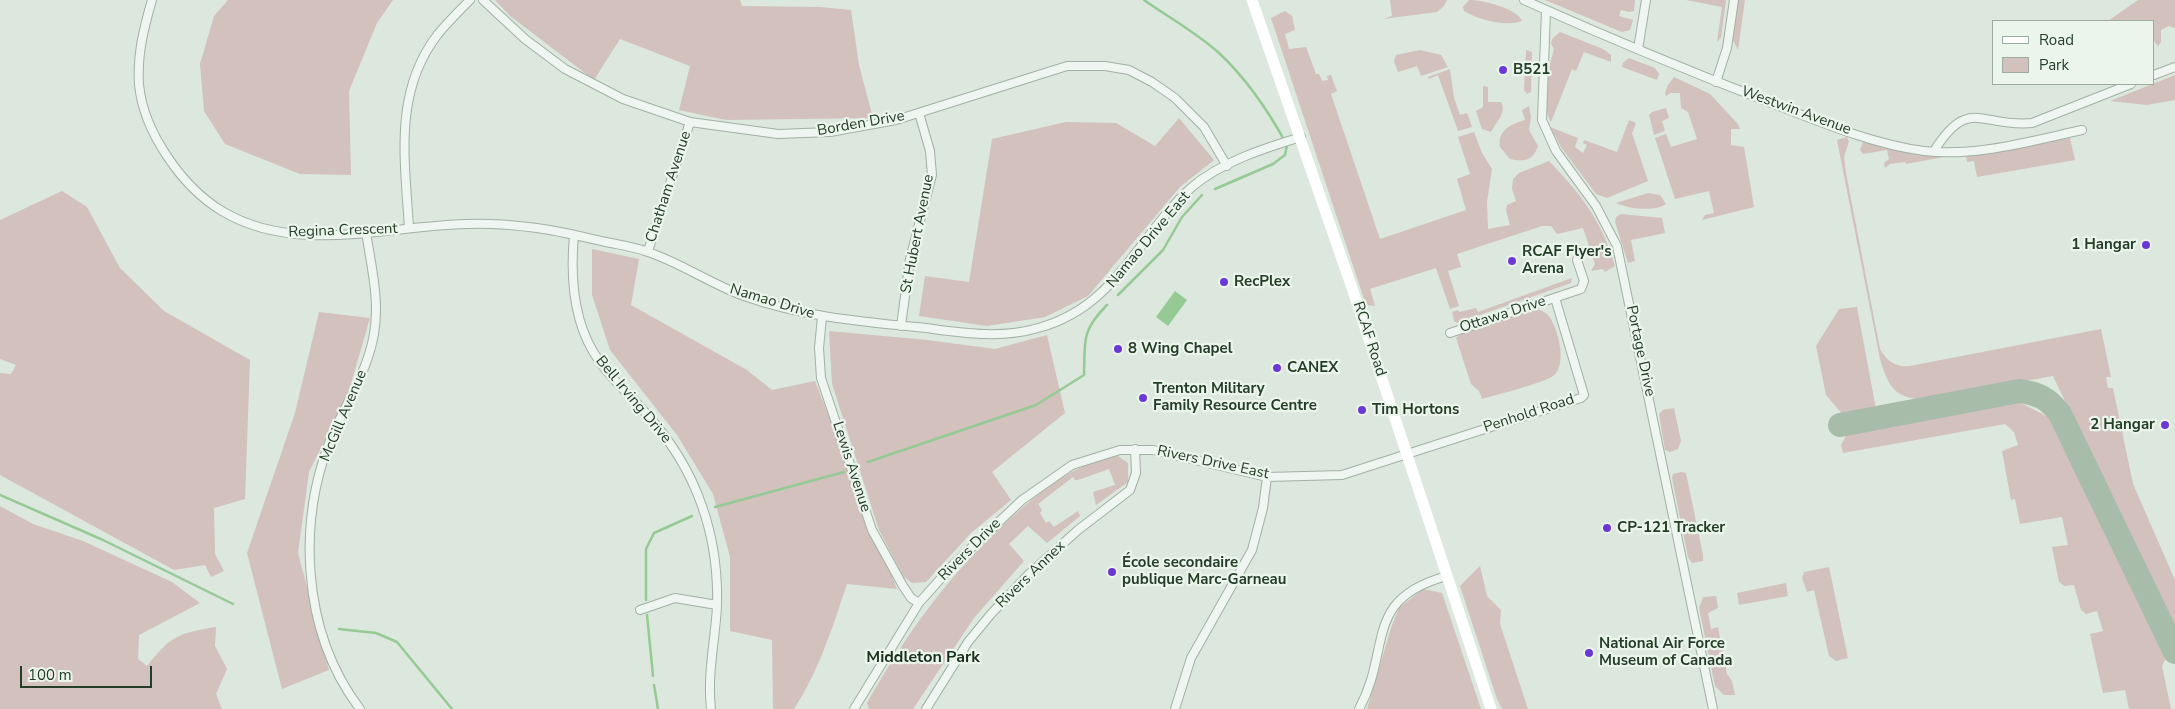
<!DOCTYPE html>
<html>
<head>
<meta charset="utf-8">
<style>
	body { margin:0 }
	#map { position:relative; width:2175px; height:709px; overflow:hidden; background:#dce7dd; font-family:"Nunito Sans",sans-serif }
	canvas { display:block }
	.legend { position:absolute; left:1992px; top:20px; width:162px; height:65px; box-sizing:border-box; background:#ebf5ec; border:1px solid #9cac9e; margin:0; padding:6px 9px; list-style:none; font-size:15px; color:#253e28 }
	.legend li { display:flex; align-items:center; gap:10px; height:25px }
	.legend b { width:25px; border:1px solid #9cac9e }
	.scale { position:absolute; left:20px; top:666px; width:132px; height:22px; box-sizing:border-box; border:2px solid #253e28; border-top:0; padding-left:6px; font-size:15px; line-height:18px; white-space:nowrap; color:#253e28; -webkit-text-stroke:4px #ebf5ec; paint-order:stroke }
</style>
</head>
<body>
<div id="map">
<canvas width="2175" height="709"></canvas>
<ul class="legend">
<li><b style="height:6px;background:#fff"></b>Road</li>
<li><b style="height:14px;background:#d2c1bd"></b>Park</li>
</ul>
<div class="scale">100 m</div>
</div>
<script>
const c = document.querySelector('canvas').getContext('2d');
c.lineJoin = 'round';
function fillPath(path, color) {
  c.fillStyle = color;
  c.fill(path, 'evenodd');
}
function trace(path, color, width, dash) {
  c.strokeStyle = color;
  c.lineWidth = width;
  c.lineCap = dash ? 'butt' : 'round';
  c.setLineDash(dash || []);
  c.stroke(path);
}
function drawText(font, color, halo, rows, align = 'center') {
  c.font = font + ' "Nunito Sans",sans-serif';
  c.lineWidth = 4.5;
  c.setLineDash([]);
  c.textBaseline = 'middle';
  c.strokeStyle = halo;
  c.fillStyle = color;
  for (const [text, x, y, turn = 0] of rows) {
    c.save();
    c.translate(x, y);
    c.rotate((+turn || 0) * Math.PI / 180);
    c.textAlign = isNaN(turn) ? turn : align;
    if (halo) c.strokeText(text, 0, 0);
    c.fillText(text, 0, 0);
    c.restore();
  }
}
fillPath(new Path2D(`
	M228,0H393L377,23L349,91L351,175L300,174L225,144L204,111L200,64L214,16Z
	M495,0H740L742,6L820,7L851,10L859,65L873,118L726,120L679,110L690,66L620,39L594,80L509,15Z
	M1390,0H1447L1444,6L1437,12L1383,19L1392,16Z
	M1469,0C1482,0 1517,8 1522,21C1505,27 1479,20 1464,11L1463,7Z
	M1545,0H1635L1634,11L1629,12L1621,10L1619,16L1633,20L1630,30L1622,32Z
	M1686,0H1726L1721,37L1717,42L1722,7Z
	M1738,0H1745L1738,50L1733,40Z
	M2138,0H2175V31V28L2169,26L2161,30V42L2158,46L2154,41V21H2108Z
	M1285,11L1292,16L1295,30L1285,34L1289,49L1306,47L1316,74H1319L1322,81L1328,80L1327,76L1331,75L1337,91L1331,94L1380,239L1466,210L1457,179L1470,174L1458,137L1474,132L1482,153L1492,169L1487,202L1488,229L1510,225L1506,210L1507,205L1516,201L1512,189L1513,179L1519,173L1549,161C1581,194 1602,221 1615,266L1605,272L1603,269L1591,271L1595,264L1583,228L1557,234L1551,226H1542L1457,254L1461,267L1448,271L1459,306L1450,309L1436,268L1370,289L1375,306L1366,305L1271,18Z
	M1560,32L1603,49L1611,55V62L1584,52L1576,71L1572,69L1551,122C1539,99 1548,72 1554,49L1551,44L1552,39Z
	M1420,50L1441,55L1448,67L1421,76L1417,66L1398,72L1394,61L1396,55Z
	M1526,50L1532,52L1531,92L1527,94L1524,90Z
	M1629,58L1655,68L1659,74L1657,80L1622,67L1623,63Z
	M1450,69L1454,98L1460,115L1467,113L1472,127L1458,131L1438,75L1429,79L1428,77Z
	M2175,75V100L2147,105L2110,101Z
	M1674,77L1710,94L1738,124L1740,129H1731V145L1744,147L1754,207L1702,220L1705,215L1714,213L1709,191L1675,199L1655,138L1666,134L1671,147L1697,139L1688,112L1681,108L1680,93H1671L1666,96L1665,93L1668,85Z
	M1483,86L1488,87V102H1501C1507,112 1497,121 1491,132L1482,129L1476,111L1483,107Z
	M1529,106L1531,117L1529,130L1538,146C1533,161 1524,162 1510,159L1500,147C1497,131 1511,124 1525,120L1522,110Z
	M1666,108L1669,118L1662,121L1665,131L1654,135L1649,115L1652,112Z
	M1179,118L1214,160L1180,187L1088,296L1045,317L987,326L919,316L925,276L969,282L992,139L1066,122L1116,123L1155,146Z
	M1629,120L1636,123L1632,133L1648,181L1607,198L1596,194L1561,147L1550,127L1578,138L1575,147L1583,153L1587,145L1583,143L1584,140L1617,152Z
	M1847,137L1849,141L1844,157L1846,173L1880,349C1887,361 1896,368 1910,366L2101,329L2111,377H2106L2108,388H2113L2133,484L2175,580V632L2053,376L1926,399C1895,400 1888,386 1880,359L1837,140Z
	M2070,138L2075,160L1977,177L1974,161L1967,162L1966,156Z
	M1863,142L1919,155L1949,156L1906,164L1905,162L1890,164L1885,168L1884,163L1889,159L1887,150L1863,154L1860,150Z
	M62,191L87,207L120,268L164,311L250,360L245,499L214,508L215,554L224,571L211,577L205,565L174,570L0,475V373L11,374L16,365L0,359V220Z
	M1648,193L1660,195L1666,204C1654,212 1629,209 1616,203Z
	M1621,214L1662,218L1665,233L1631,240L1635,261L1628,263L1615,222L1616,217Z
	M592,249L639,259L631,305L747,370L772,390L815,381L897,589L847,584C833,626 819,671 794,709H773L772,640L730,631V557L713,494L677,435L610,350L592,295Z
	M1572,278L1571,283L1457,323L1454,321L1452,312L1458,310L1459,312L1476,308L1478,312Z
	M1857,307L1876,409L1843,415L1826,395L1816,346L1839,309Z
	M1530,309C1536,309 1543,310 1548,315C1558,327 1568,365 1553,376C1541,384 1498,394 1482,399L1479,391L1471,384L1456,338L1461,334Z
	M319,312L370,318L348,394L309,472L298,553L329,670L282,689L247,553L295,413Z
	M829,331L927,340L995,349L1047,335L1065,413L992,472L1011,500L971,533L926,582L912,583L903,576L879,530L832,384Z
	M2015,400L2056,421L2168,654L2162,666L2171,709H2129L2125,690L2103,693L2090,634L2103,631L2097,611L2086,614L2081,610L2074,585L2064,586L2059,582L2052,547L2068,545L2062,517L2020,524L2015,499L2011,500L2002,451L2018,445L2014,432L2005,424L1843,453L1841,445L1848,432Z
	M1674,408L1681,441L1678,449L1670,452L1665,450L1659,414L1663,410Z
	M1118,456L1128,463V482L1096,505L1093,492L1115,485L1109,469L1078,480H1075L1073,477L1038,504L1042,510L1040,513L1046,523L1049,521L1054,527L1078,511L1080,516L1047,543L1028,526L1009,544L1024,561L974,618L913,709H869L867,703C909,629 951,572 1014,515C1045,488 1077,462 1118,456Z
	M1681,472L1686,473L1703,555V561L1692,563L1688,557L1672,478L1673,474Z
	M0,506L33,524L83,541L172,582L200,603L139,635L138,659L147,666C171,636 178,633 216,627L215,646L227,669L216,694L222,709H0Z
	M1480,566L1487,596L1501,610L1500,624L1528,709H1502L1497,699L1460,586Z
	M1829,567L1848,658L1836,661L1829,656L1814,590L1807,592L1802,578L1804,572Z
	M1786,583L1788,596L1739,605L1737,593Z
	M1423,589L1442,593L1481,709H1367L1391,628L1399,608Z
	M1716,596L1718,608L1708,613L1711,629L1718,627L1727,674L1732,681L1735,695H1724L1715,686L1699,608L1703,597Z`), '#d2c1bd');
fillPath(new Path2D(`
	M1175,291L1187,300L1168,326L1156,317Z`), '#95ca94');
trace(new Path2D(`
	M1144,0C1168,17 1197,33 1219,53C1247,79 1269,112 1287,145L1285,155L1273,164L1215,189
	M1118,295L1163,250L1182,217L1202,195
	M868,462L1036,405L1084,375C1085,341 1081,331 1107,305
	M0,495L103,540L233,604
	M715,507L844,472
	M646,600V549L654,533L692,516
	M647,615L653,676
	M339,629L376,633L397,642L452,709
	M654,685L658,709`), '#95ca94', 2.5);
trace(new Path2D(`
	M1840,425L2019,391C2038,393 2049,399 2060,414L2175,652`), '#a8bcaa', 24);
const street = new Path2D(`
	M152,0C144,27 137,55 139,84C143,131 182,187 222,211C295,255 386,226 466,224C489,223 514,225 537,228C560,231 583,237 606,242C620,245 635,247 648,252C681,263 711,284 744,296C803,317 864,322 926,328C963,333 1001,339 1038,328C1117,307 1137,236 1192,187C1221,162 1265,148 1301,137
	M483,0L525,39L565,69L623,99L690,122L778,134L830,132L896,120L1067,66H1105L1129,70L1152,82L1175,98L1204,127L1227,166
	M1524,0C1604,36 1686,70 1769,102C1818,121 1871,144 1924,151C1976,157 2031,141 2082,130
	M1546,10L1542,120L1556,151L1596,206L1617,246L1713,709
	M1638,49L1646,0
	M2154,75L2175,67
	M1716,82L1727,48L1734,0
	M1934,151C1969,95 1982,128 2032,123L2131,84
	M409,228C405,160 393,92 438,34C448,22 459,11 470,0
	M574,235C570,279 573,326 600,362C612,380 629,394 643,410C668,437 690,471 702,506C713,537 718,574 717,607C715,641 707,675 711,709
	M648,251L690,122
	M822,317L819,348L821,378L872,530L903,586L911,598L919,603
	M901,326L910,259L932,175L930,151L919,113
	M1450,333L1581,289L1584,281L1577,260
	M640,610L675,598L717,605
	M360,709C301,631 296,519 334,431C349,399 368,369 374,334C380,300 371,265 366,232
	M854,709L919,603L951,567L1022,500L1072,465L1120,450H1153L1267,477L1342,475L1581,398L1584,395L1555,298
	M926,709L968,642L991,614L1028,575L1078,530L1130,490L1136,473L1135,449
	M1175,709L1191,658L1252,550L1263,508L1267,477
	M1359,709C1392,649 1362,599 1447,576`);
trace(street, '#a1b1a3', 10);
trace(street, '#eff5f0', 8);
trace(new Path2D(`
	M1252,0L1352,288L1491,709`), '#fff', 11);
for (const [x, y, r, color] of [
	[1503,70,5,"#6c38d5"],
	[2146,245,5,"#6c38d5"],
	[1512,261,5,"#6c38d5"],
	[1224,282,5,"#6c38d5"],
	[1118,349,5,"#6c38d5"],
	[1277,368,5,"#6c38d5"],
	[1143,398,5,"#6c38d5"],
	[1362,410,5,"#6c38d5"],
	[2165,425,5,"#6c38d5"],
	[1607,528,5,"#6c38d5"],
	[1112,572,5,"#6c38d5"],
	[1589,653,5,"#6c38d5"]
]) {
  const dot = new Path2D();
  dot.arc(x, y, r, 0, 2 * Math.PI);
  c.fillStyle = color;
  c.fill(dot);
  trace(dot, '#ebf5ec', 2);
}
drawText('bold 15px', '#253e28', '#ebf5ec', [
	["B521",1513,70],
	["1 Hangar",2136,245,"right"],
	["RCAF Flyer's",1522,252],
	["Arena",1522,269],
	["RecPlex",1234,282],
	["8 Wing Chapel",1128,349],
	["CANEX",1287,368],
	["Trenton Military",1153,389],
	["Family Resource Centre",1153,406],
	["Tim Hortons",1372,410],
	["2 Hangar",2155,425,"right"],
	["CP-121 Tracker",1617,528],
	["École secondaire",1122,563],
	["publique Marc-Garneau",1122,580],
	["National Air Force",1599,644],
	["Museum of Canada",1599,661]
], 'left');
drawText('15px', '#253e28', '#ebf5ec', [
	["Westwin Avenue",1796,111,20],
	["Borden Drive",861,124,-10],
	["Chatham Avenue",669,187,-72],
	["Regina Crescent",343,231,-2],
	["St Hubert Avenue",918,234,-79],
	["Namao Drive East",1149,240,-50],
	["Namao Drive",772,302,17],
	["Ottawa Drive",1503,315,-18],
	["RCAF Road",1369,339,72],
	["Portage Drive",1640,351,78],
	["Bell Irving Drive",633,400,50],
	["Penhold Road",1529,414,-18],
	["McGill Avenue",344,416,-67],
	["Rivers Drive East",1213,463,12],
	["Lewis Avenue",851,467,72],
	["Rivers Drive",970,550,-45],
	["Rivers Annex",1031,575,-44]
]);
drawText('bold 16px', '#182f1b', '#ebf5ec', [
	["Middleton Park",923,658]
]);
</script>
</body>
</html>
